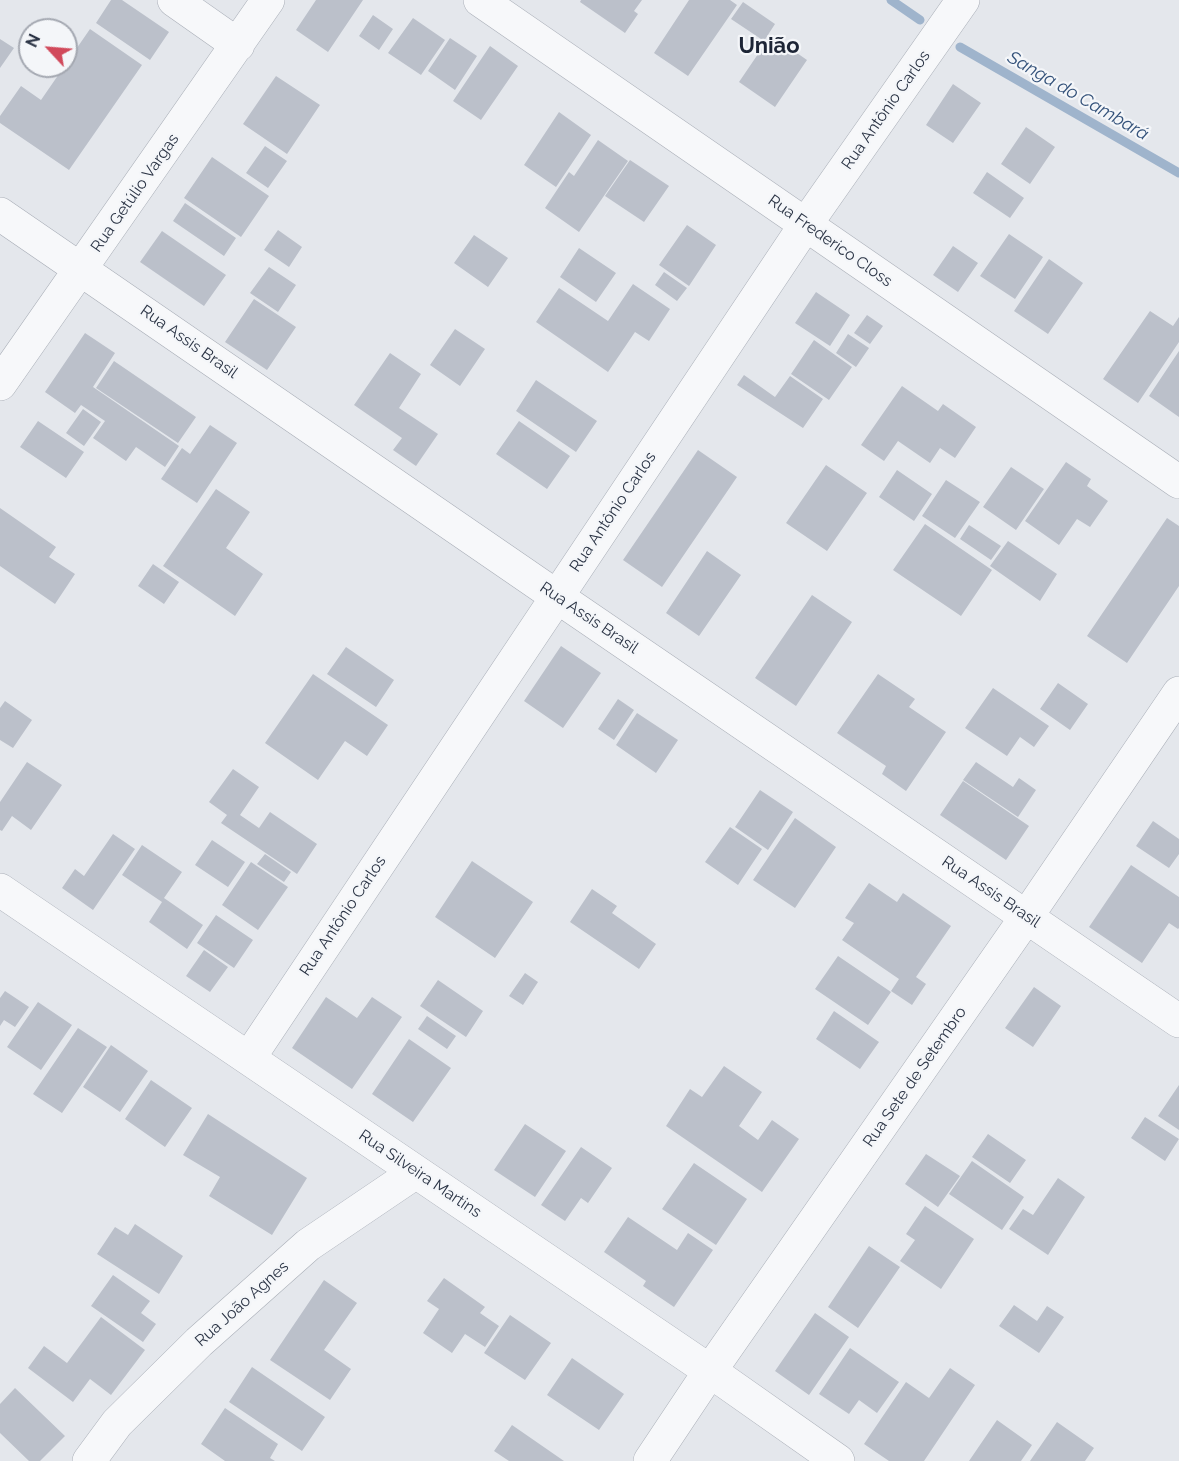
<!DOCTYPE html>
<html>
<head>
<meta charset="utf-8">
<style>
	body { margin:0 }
	#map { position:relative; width:1179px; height:1461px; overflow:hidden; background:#e4e7ec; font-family:Raleway,sans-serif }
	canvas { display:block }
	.north { position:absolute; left:18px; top:18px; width:60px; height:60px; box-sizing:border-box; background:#f4f6f9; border:2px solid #a4a8b1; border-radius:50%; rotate:296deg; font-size:16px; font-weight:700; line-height:24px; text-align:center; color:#2b3445 }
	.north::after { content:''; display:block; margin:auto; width:21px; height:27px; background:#d1495b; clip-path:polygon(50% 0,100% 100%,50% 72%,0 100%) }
</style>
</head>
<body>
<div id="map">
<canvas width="1179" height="1461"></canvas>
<div class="north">N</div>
</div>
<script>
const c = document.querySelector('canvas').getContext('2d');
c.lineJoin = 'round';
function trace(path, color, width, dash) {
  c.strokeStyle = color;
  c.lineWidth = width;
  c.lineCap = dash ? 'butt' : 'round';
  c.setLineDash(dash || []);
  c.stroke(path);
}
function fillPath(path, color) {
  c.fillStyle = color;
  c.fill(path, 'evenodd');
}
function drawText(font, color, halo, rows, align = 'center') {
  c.font = font + ' Raleway,sans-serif';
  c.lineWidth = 4.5;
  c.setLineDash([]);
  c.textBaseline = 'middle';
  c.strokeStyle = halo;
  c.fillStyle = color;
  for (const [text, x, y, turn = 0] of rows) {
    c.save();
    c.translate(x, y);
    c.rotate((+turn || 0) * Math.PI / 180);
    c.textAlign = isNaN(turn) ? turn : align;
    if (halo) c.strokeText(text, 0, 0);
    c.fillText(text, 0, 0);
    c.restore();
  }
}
trace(new Path2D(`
	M891,0L920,20
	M960,47L1179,173`), '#9fb4cc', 9);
fillPath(new Path2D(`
	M111,0H122L169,32L150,60L96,23Z
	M316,0H363L328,52L296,30Z
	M581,0H642L634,11L638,14L625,33L580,2Z
	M689,0H730L737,5L688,76L654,53Z
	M743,2L775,24L764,41L731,19Z
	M373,15L393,29L379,50L359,36Z
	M413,18L445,40L421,75L388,53Z
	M90,29L142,65L69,170L0,123V116L21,86L41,100Z
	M771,35L807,60L775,107L739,82Z
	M450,38L477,56L455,90L428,71Z
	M0,39L14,48L0,68Z
	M490,46L518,66L481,120L453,101Z
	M276,76L320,105L287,154L243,124Z
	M953,84L981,103L953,143L926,125Z
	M559,112L591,135L556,187L524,165Z
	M1026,127L1055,147L1030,184L1001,164Z
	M598,140L628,161L579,232L545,208L569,172L574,176Z
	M265,146L287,161L268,188L246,173Z
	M212,157L269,196L241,237L184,198Z
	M630,160L669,186L644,222L605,196Z
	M987,172L1024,198L1010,218L973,193Z
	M185,203L236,238L224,256L173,221Z
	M687,225L716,245L689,286L659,265Z
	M278,230L302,247L289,267L264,250Z
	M162,231L226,275L204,306L140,262Z
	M1009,234L1043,257L1015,299L980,276Z
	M474,235L508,258L488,287L454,263Z
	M953,246L978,263L958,292L933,275Z
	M579,248L616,273L596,302L560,277Z
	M1049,259L1083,283L1048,334L1014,311Z
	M269,267L296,285L278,312L250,293Z
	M664,272L687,288L677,301L655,285Z
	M633,284L670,309L649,341L635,332L608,372L536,322L559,288L608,321Z
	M816,292L850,315L830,346L795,323Z
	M254,299L296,327L267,370L225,342Z
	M1150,311L1173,326L1179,317V342L1138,403L1103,379Z
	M867,315L883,326L870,344L854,333Z
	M455,329L485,349L460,386L430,365Z
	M85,333L115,353L93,387L179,446L165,467L136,447L126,461L93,438L105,421L81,405L75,413L45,392Z
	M848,334L869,348L856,367L836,353Z
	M814,340L852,367L829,400L791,374Z
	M1179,351V417L1149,396Z
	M390,353L421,374L399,408L438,434L416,466L393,450L402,438L354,405Z
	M114,361L196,417L178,443L96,388Z
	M744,375L775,397L790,376L823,399L803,428L737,385Z
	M536,380L597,421L576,452L516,411Z
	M902,386L938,411L943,404L976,427L955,458L940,448L930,463L898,441L884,461L861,445Z
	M83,409L101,422L84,446L66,433Z
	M38,421L84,452L66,478L20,447Z
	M519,421L570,456L547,489L496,454Z
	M210,425L237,443L197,503L161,479L182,448L190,454Z
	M698,450L737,477L662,587L623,560Z
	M1066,462L1091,479L1087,486L1108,501L1090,527L1077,519L1059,545L1025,521Z
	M826,465L867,493L827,551L786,523Z
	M1011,467L1044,489L1016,530L983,507Z
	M897,470L932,494L914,521L879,497Z
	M946,480L980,502L955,538L922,516Z
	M216,489L250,512L226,548L263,574L235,616L163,566Z
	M0,508L56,547L49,557L75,574L55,604L0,566Z
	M1167,518L1179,526V586L1127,663L1087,636Z
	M925,524L992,570L961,616L893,570Z
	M969,525L1001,546L991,560L960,539Z
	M1008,541L1057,574L1040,601L990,566Z
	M707,551L741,575L699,636L666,613Z
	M153,564L179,582L164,604L138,586Z
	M812,595L852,622L796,706L755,678Z
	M561,646L601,673L563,728L524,701Z
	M346,647L394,680L376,707L327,674Z
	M313,674L388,725L367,756L345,741L318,780L265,743Z
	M878,674L915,699L909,707L946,732L906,791L882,774L886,766L837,733Z
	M1058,683L1088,704L1070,730L1040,709Z
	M993,688L1049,726L1034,747L1020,737L1007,756L965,728Z
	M618,699L634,710L614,740L598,729Z
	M5,701L32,720L13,748L0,740V708Z
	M637,713L678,740L656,773L616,745Z
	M27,762L62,785L31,830L12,816L2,831L0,830V802Z
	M976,762L1013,787L1019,778L1036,790L1018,817L963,780Z
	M233,769L259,787L240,815L259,828L270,812L317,844L297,874L221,823L227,815L209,802Z
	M963,781L1029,826L1006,860L940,815Z
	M760,790L793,812L768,850L735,827Z
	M795,818L836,847L795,908L753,880Z
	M1153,821L1179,839V854L1169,868L1136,846Z
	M730,827L762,849L738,885L705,862Z
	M113,834L135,849L93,910L62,888L75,869L84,876Z
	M212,840L245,862L228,887L195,865Z
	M142,845L182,872L164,898L203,925L187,949L149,922L162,902L122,875Z
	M265,854L291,872L284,882L257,864Z
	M472,861L533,902L495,958L435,917Z
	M251,862L288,887L258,930L222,905Z
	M1131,865L1179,897V928L1178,929L1169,923L1142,963L1089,927Z
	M869,883L897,902L903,893L951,926L916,977L926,984L912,1005L891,991L899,979L842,940L854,923L845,918Z
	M592,889L617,906L612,913L656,944L639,969L570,922Z
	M216,915L253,940L234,968L197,943Z
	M204,950L228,967L210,992L186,976Z
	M838,956L891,992L868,1025L815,989Z
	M525,973L538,982L523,1005L509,996Z
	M438,980L483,1011L466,1037L420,1006Z
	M1034,987L1061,1006L1033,1047L1005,1028Z
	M5,991L29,1007L15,1027L4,1020L0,1026V998Z
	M326,997L357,1018L372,997L402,1017L352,1089L292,1048Z
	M38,1002L72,1025L41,1070L7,1047Z
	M834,1011L879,1042L860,1069L816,1039Z
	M427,1016L456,1036L447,1049L418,1029Z
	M78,1028L107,1047L62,1113L33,1094Z
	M409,1039L451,1068L413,1122L372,1094Z
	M111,1045L148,1071L120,1112L83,1087Z
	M724,1066L762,1092L739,1126L758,1140L772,1120L799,1139L762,1192L666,1126L690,1089L702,1097Z
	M151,1080L192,1108L165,1147L125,1119Z
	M1179,1085V1130L1158,1116Z
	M208,1114L307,1178L272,1235L209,1196L220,1177L183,1155Z
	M1145,1117L1179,1139L1165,1161L1131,1138Z
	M525,1124L566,1151L535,1197L494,1170Z
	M988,1134L1026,1160L1010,1183L972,1157Z
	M581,1147L612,1168L588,1203L581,1198L565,1221L541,1205Z
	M926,1154L960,1176L938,1207L905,1184Z
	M972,1161L1024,1197L1002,1230L949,1194Z
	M694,1163L747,1199L716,1245L662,1209Z
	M1058,1178L1085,1197L1048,1255L1009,1229L1023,1209L1033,1215Z
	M925,1206L974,1239L941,1289L900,1261L915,1240L906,1234Z
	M628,1217L677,1250L688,1233L713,1250L674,1307L643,1286L646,1281L604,1252Z
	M135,1224L183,1256L159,1294L97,1254L115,1227L128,1235Z
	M869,1246L900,1267L858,1328L828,1307Z
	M113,1275L150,1301L141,1313L156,1324L143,1342L91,1306Z
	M444,1278L485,1307L480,1313L499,1326L485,1347L465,1334L452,1353L423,1333L439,1309L427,1301Z
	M324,1280L357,1303L324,1350L351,1369L330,1400L270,1360Z
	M1014,1305L1037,1321L1047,1306L1064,1317L1039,1353L999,1326Z
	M815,1313L849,1337L809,1395L775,1371Z
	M510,1315L551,1343L525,1380L484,1353Z
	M101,1317L145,1350L111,1395L90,1379L73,1402L28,1368L44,1346L67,1363Z
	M850,1348L899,1382L877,1413L859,1400L849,1414L819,1394Z
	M572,1358L624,1394L599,1430L547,1395Z
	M252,1367L325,1417L302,1451L229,1402Z
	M950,1368L975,1385L924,1461H889L864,1444L906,1382L929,1398Z
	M15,1388L65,1436L40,1461H29L0,1433V1404Z
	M225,1408L278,1444L270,1458L275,1461H225L201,1444Z
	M997,1420L1032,1445L1021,1461H969Z
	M1057,1422L1094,1448L1085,1461H1030Z
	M512,1425L564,1461H509L494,1451Z`), '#bbc0ca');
const minor = new Path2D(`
	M174,0L238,45
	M480,0L1179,482
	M0,214L556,596L1179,1021
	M0,384L268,0
	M0,890L710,1371L838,1461
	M249,1058L806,224L963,0
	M89,1461L117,1423L199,1342L308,1245L416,1172
	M650,1461L710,1371L1027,916L1179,693`);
trace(minor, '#a9aeb7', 34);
trace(minor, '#f7f8fa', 33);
drawText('16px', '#2b3445', '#f4f6f9', [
	["Rua Antônio Carlos",886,110,-55],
	["Rua Getúlio Vargas",135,193,-55],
	["Rua Frederico Closs",830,241,35],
	["Rua Assis Brasil",189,342,35],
	["Rua Antônio Carlos",613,512,-56],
	["Rua Assis Brasil",589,618,34],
	["Rua Assis Brasil",991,892,34],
	["Rua Antônio Carlos",343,916,-56],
	["Rua Sete de Setembro",915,1077,-55],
	["Rua Silveira Martins",420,1174,34],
	["Rua João Agnes",242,1304,-42]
]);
drawText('italic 18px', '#34527a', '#f4f6f9', [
	["Sanga do Cambará",1078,96,30]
]);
drawText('bold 22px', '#1d2536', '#f4f6f9', [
	["União",769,46]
]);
</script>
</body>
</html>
